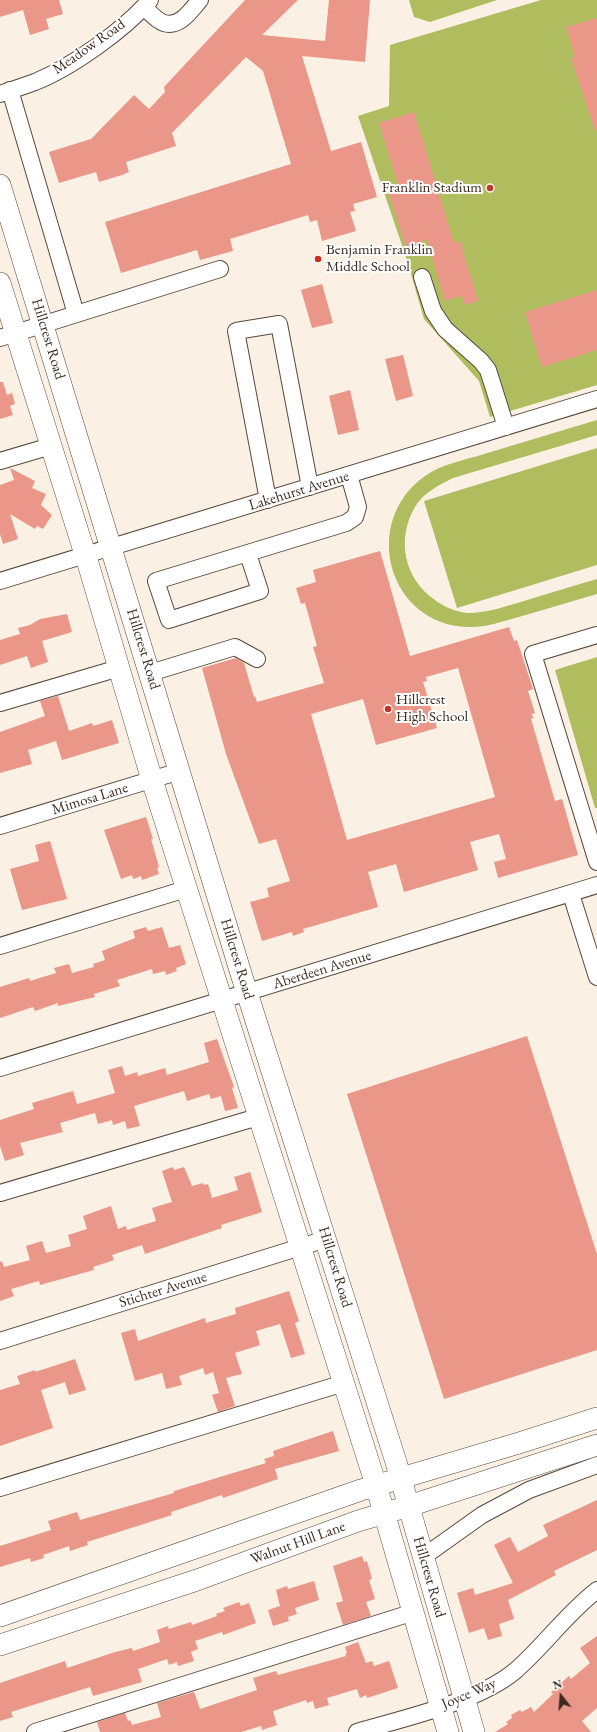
<!DOCTYPE html>
<html>
<head>
<meta charset="utf-8">
<style>
	body { margin:0 }
	#map { position:relative; width:597px; height:1732px; overflow:hidden; background:#faf0e3; font-family:"EB Garamond",serif }
	canvas { display:block }
	.north { position:absolute; left:541px; top:1676px; width:40px; height:40px; -webkit-text-stroke:3px #fff; paint-order:stroke; rotate:343deg; font-size:11px; font-weight:700; line-height:16px; text-align:center; color:#3b2a1e }
	.north::after { content:''; display:block; margin:auto; width:14px; height:18px; background:#3b2a1e; clip-path:polygon(50% 0,100% 100%,50% 72%,0 100%) }
</style>
</head>
<body>
<div id="map">
<canvas width="597" height="1732"></canvas>
<div class="north">N</div>
</div>
<script>
const c = document.querySelector('canvas').getContext('2d');
c.lineJoin = 'round';
function fillPath(path, color) {
  c.fillStyle = color;
  c.fill(path, 'evenodd');
}
function trace(path, color, width, dash) {
  c.strokeStyle = color;
  c.lineWidth = width;
  c.lineCap = dash ? 'butt' : 'round';
  c.setLineDash(dash || []);
  c.stroke(path);
}
function drawText(font, color, halo, rows, align = 'center') {
  c.font = font + ' "EB Garamond",serif';
  c.lineWidth = 4;
  c.setLineDash([]);
  c.textBaseline = 'middle';
  c.strokeStyle = halo;
  c.fillStyle = color;
  for (const [text, x, y, turn = 0] of rows) {
    c.save();
    c.translate(x, y);
    c.rotate((+turn || 0) * Math.PI / 180);
    c.textAlign = isNaN(turn) ? turn : align;
    if (halo) c.strokeText(text, 0, 0);
    c.fillText(text, 0, 0);
    c.restore();
  }
}
fillPath(new Path2D(`
	M409,0H497L430,22L414,17Z
	M541,0H597V385L490,417L479,381L424,319L407,260L358,116L389,106L390,45Z
	M597,420V435L453,478C439,485 423,493 415,507C396,539 404,579 435,600C444,607 456,612 468,613C488,613 506,606 524,601C549,593 573,586 597,579V594C571,602 545,609 519,617C503,621 485,628 468,627C388,625 360,522 425,476C442,464 465,460 484,454C522,443 559,431 597,420Z
	M597,448V565L457,608L424,501Z
	M597,657V808H595L555,670Z`), '#b0bd5f');
fillPath(new Path2D(`
	M0,0H59L63,14L46,19L49,29L30,35L23,10L0,17Z
	M245,0H298L262,35L325,41L329,0H370L365,62L302,56L331,151L361,142L377,197L353,204L355,211L350,212L356,231L322,241L317,220L310,222L308,215L230,239L233,251L200,260L197,250L121,273L105,222L291,164L263,71L246,57L172,133L176,146L126,162L129,172L122,175L99,182L96,172L59,183L49,152L91,139L134,95L149,109L165,92L164,87Z
	M597,18V131H595L571,58L575,57L566,27Z
	M414,112L454,243L460,241L478,301L465,305L462,296L445,301L427,240L406,247L387,188L398,184L379,123Z
	M322,284L333,323L312,328L301,290Z
	M597,290V350L542,367L525,312Z
	M403,355L413,396L396,401L385,359Z
	M0,382H3L7,395L12,393L15,404L10,406L13,415L0,419Z
	M350,390L359,430L338,435L329,396Z
	M10,468L35,481L32,488L46,494L41,505L52,515L43,529L37,526L35,529L10,514L18,539L3,544L0,534V485L14,480Z
	M380,551L410,656L509,627L514,641L517,640L533,689L528,691L535,713L532,714L533,718L531,719L555,801L562,799L578,855L498,878L494,862L506,859L499,834L470,842L478,870L404,892L396,864L368,872L378,907L303,929L304,932L293,936L292,932L262,941L250,902L269,897L267,888L290,881L276,839L259,844L226,754L202,668L236,658L244,663L254,697L255,696L257,702L324,683L313,647L317,646L305,603L301,604L296,588L316,582L313,570ZM458,668L495,797L347,840L311,714L363,699L376,745L437,728L423,682L427,681L426,677Z
	M67,614L72,632L42,641L48,662L31,668L27,656L0,665V640L20,634L18,628L30,625L40,619Z
	M58,696L69,731L92,723L93,726L112,720L119,743L62,760L56,741L28,750L32,764L0,773V732L45,716L40,701Z
	M146,817L153,839H151L159,867L157,868L159,874L142,880L141,876L133,879L132,875L121,879L104,830Z
	M50,841L67,899L22,910L10,869L39,861L35,845Z
	M146,927L148,931L162,927L169,948L180,945L186,964L176,968L177,971L166,975L165,971L153,974L152,969L117,980L120,986L94,994L95,997L58,1006V1003L35,1011L33,1007L0,1018V987L29,978L30,981L56,973L54,968L69,964L72,973L94,967L93,964L105,960L102,951L135,938L133,931Z
	M527,1036L597,1254V1350L444,1399L347,1094Z
	M217,1039L234,1087L232,1088L238,1108L225,1111L221,1096L211,1099L209,1094L187,1101L184,1091L134,1106L140,1126L127,1129L125,1121L113,1125L112,1120L98,1124L95,1113L60,1123L63,1132L20,1143L24,1155L5,1161L0,1146V1120L34,1109L32,1103L73,1091L77,1104L115,1093L108,1070L122,1066L125,1076L137,1072L138,1076L165,1068L167,1075L209,1062L204,1043Z
	M173,1167L174,1170L184,1167L192,1186L203,1183L204,1185L208,1184L212,1198L238,1190L234,1177L250,1172L262,1212L221,1225L222,1228L145,1254L142,1245L112,1255L114,1260L93,1267L94,1270L40,1285L39,1281L11,1289L14,1296L0,1301V1262L2,1261L4,1267L30,1260L26,1246L42,1241L46,1253L71,1246L68,1235L87,1229L83,1216L111,1206L118,1229L126,1226L127,1230L156,1221L152,1208L172,1202L162,1171Z
	M289,1291L299,1321L295,1323L305,1354L291,1358L280,1324L256,1331L260,1345L235,1353L242,1374L226,1378L235,1406L218,1412L212,1395L219,1393L213,1372L205,1375L203,1368L179,1376L182,1385L166,1389L162,1373L135,1381L121,1333L135,1329L138,1341L205,1318L206,1323L236,1314L235,1308Z
	M75,1359L86,1390L69,1395L65,1382L41,1390L53,1428L0,1446V1390L20,1384L17,1376L35,1370V1372Z
	M333,1431L339,1451L275,1469L278,1479L223,1498L222,1495L171,1512L172,1515L87,1542L88,1545L70,1551L69,1546L43,1555L44,1558L31,1562L30,1558L0,1567V1546L51,1530L48,1521L77,1512L80,1520L174,1493V1491L266,1463L264,1459L274,1456L273,1451Z
	M597,1500V1550L554,1571L556,1575L508,1600L514,1619L499,1624L502,1636L488,1640L484,1628L469,1633L457,1593L473,1588L475,1595L513,1583L494,1545L510,1537L518,1552L548,1536L543,1525Z
	M362,1556L364,1562L367,1561L372,1579L369,1580L375,1599L366,1602L371,1616L343,1625L336,1603L343,1601L333,1566Z
	M314,1581L319,1600L295,1608L297,1614L288,1617L289,1621L273,1626L268,1610L280,1606L276,1590L287,1586L288,1589Z
	M239,1602L241,1606L249,1603L256,1623L223,1635L222,1632L195,1641L198,1649L191,1652L194,1661L178,1666L177,1662L169,1665L167,1659L138,1669L142,1682L93,1696L90,1687L11,1712L13,1717L0,1721V1683L65,1661L67,1668L115,1652L132,1648L133,1651L160,1642L157,1630L168,1626L169,1629L191,1622L192,1625L217,1616L216,1614L225,1611L223,1608Z
	M597,1636V1708L582,1721L591,1732H495L508,1724L506,1722L512,1718L511,1715L520,1710L522,1712L531,1707L534,1712L553,1694L551,1692L569,1676L571,1679L590,1663L580,1648Z
	M358,1642L366,1663L372,1661L374,1666L389,1661L398,1688L367,1698L366,1695L360,1698L357,1689L327,1698L329,1705L315,1709L313,1701L307,1703L306,1700L273,1711L277,1725L262,1730L261,1726L241,1732H100L97,1722L125,1713L128,1721L130,1720L132,1725L161,1717L157,1703L194,1692L200,1709L257,1690L253,1678L276,1671L278,1675L346,1656L345,1654L347,1653L345,1647Z`), '#ea9789');
const minor = new Path2D(`
	M144,7C149,12 157,21 164,23C180,28 191,10 200,0
	M10,90L76,314
	M0,94C12,90 24,86 35,82C72,67 124,30 150,0
	M422,277L433,311L445,329L481,361L488,370L506,427
	M0,338L220,269
	M0,461L51,446
	M268,500L236,331L279,324L310,487
	M248,554L260,591L169,620L156,581L346,523L355,517L358,507L349,475
	M0,581L597,399
	M597,635L533,654L597,862
	M150,673L235,647L257,659
	M0,703L119,668
	M0,826L180,771
	M571,894L597,977
	M0,946L186,889
	M0,1068L597,885
	M0,1193L258,1117
	M0,1341L326,1239
	M0,1488L344,1383
	M423,1557L482,1515L529,1490L597,1465
	M35,1732L414,1612
	M357,1732C404,1718 478,1702 515,1671C544,1646 566,1614 597,1590`);
const major = new Path2D(`
	M0,185L243,980L396,1462L474,1732
	M0,283L90,570L152,780L376,1485L448,1732
	M0,1616L361,1490L519,1443L597,1418
	M0,1645L197,1580L358,1521L409,1506L597,1445`);
trace(minor, '#58483c', 18);
trace(major, '#58483c', 22);
trace(minor, '#fff', 16);
trace(major, '#fff', 21);
for (const [x, y, r, color] of [
	[490,188,4,"#c8321e"],
	[318,259,4,"#c8321e"],
	[388,709,4,"#c8321e"]
]) {
  const dot = new Path2D();
  dot.arc(x, y, r, 0, 2 * Math.PI);
  c.fillStyle = color;
  c.fill(dot);
  trace(dot, '#fff', 1.5);
}
drawText('15px', '#3b2a1e', '#fff', [
	["Meadow Road",89,47,-35],
	["Hillcrest Road",48,339,73],
	["Lakehurst Avenue",299,491,-17],
	["Hillcrest Road",143,649,73],
	["Mimosa Lane",90,799,-17],
	["Hillcrest Road",237,959,73],
	["Aberdeen Avenue",322,970,-17],
	["Hillcrest Road",335,1267,73],
	["Stichter Avenue",163,1290,-17],
	["Walnut Hill Lane",298,1543,-20],
	["Hillcrest Road",429,1577,74],
	["Joyce Way",469,1694,-23]
]);
drawText('15px', '#3b2a1e', '#fff', [
	["Franklin Stadium",482,188,"right"],
	["Benjamin Franklin",326,250],
	["Middle School",326,267],
	["Hillcrest",396,700],
	["High School",396,717]
], 'left');
</script>
</body>
</html>
